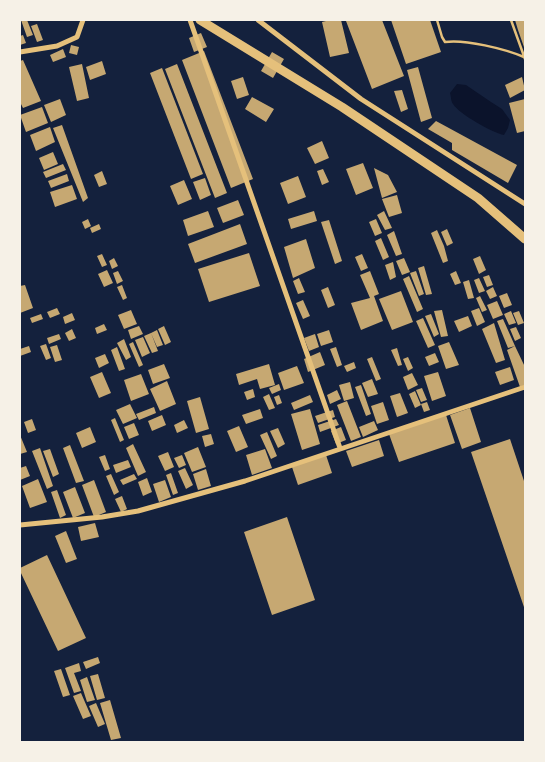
<!DOCTYPE html>
<html>
<head>
<meta charset="utf-8">
<style>
	body { margin:0 }
	#map { position:relative; width:545px; height:762px; overflow:hidden; background:#14213d; font-family:Arial,sans-serif }
	canvas { display:block }
	.frame { position:absolute; inset:0; border:21px solid #f6f1e7; pointer-events:none }
</style>
</head>
<body>
<div id="map">
<canvas width="545" height="762"></canvas>
<div class="frame"></div>
</div>
<script>
const c = document.querySelector('canvas').getContext('2d');
c.lineJoin = 'round';
function fillPath(path, color) {
  c.fillStyle = color;
  c.fill(path, 'evenodd');
}
function trace(path, color, width, dash) {
  c.strokeStyle = color;
  c.lineWidth = width;
  c.lineCap = dash ? 'butt' : 'round';
  c.setLineDash(dash || []);
  c.stroke(path);
}
fillPath(new Path2D(`
	M457,84L466,85L491,102L502,109L510,120L508,128L504,135C493,133 459,114 453,104C451,102 451,96 450,93Z`), '#0b132b');
fillPath(new Path2D(`
	M21,20H27L33,35L27,37Z
	M330,20H341L349,53L330,57L322,22Z
	M347,20H382L404,76L372,89L346,21Z
	M391,20H430L441,52L406,64Z
	M515,20H525V50L518,30Z
	M37,24L43,40L37,42L31,26Z
	M201,33L207,47L194,52L189,38Z
	M23,35L26,43L20,45V36Z
	M71,45L79,47L77,55L69,53Z
	M63,49L66,57L53,62L50,55Z
	M204,51L253,179L231,188L182,60Z
	M272,52L284,59L273,78L261,71Z
	M23,60L41,101L23,108L20,102V61Z
	M102,61L106,74L90,80L86,67Z
	M82,64L89,98L77,101L69,67Z
	M177,64L227,193L215,198L165,69Z
	M418,67L432,118L421,122L407,70Z
	M162,68L203,174L191,179L150,73Z
	M243,77L249,95L237,99L231,81Z
	M522,77L525,90L510,98L505,85Z
	M402,90L408,109L401,112L394,91Z
	M252,97L274,109L266,122L245,109Z
	M60,99L66,115L51,122L44,105Z
	M525,99V131L517,133L509,103Z
	M42,107L48,123L26,132L20,115Z
	M436,121L517,165L508,183L452,150V143L428,129Z
	M62,125L88,198L83,202L53,128Z
	M50,127L55,142L36,151L30,135Z
	M322,141L329,158L315,164L307,148Z
	M53,152L58,164L44,170L39,158Z
	M363,163L373,188L356,195L346,169Z
	M63,164L66,170L46,178L43,172Z
	M374,168L388,175L397,192L382,198Z
	M323,169L329,182L322,185L317,171Z
	M102,171L107,184L99,187L94,175Z
	M67,174L69,181L51,188L48,181Z
	M298,176L306,197L288,204L280,183Z
	M205,178L211,195L200,200L193,182Z
	M184,180L192,199L178,205L170,186Z
	M72,185L77,199L55,207L50,192Z
	M397,195L402,213L389,217L382,199Z
	M238,200L244,215L223,223L217,208Z
	M208,211L214,227L188,236L183,220Z
	M314,211L317,221L291,229L288,219Z
	M384,211L392,228L385,230L377,215Z
	M88,219L91,226L85,229L82,222Z
	M376,219L382,233L375,236L369,222Z
	M329,220L342,261L335,264L321,222Z
	M99,224L101,229L92,233L90,228Z
	M240,224L247,244L195,263L188,244Z
	M447,229L453,243L447,246L441,232Z
	M437,230L444,246L448,261L443,263L431,233Z
	M394,231L402,254L396,256L387,235Z
	M381,238L389,257L383,260L375,241Z
	M306,239L315,268L293,278L284,247Z
	M249,253L260,286L209,302L198,269Z
	M102,254L107,265L102,267L97,256Z
	M362,254L368,268L361,271L355,257Z
	M480,256L486,270L479,274L473,259Z
	M114,258L118,266L112,269L109,261Z
	M404,258L410,272L402,275L396,261Z
	M393,262L396,277L390,280L385,265Z
	M424,266L432,294L426,295L418,268Z
	M107,270L113,283L104,287L98,274Z
	M118,271L123,281L117,284L113,273Z
	M370,271L379,294L374,296L383,321L361,330L351,303L370,298L360,275Z
	M416,271L424,294L419,296L410,273Z
	M456,271L461,283L455,285L450,274Z
	M489,275L493,285L487,287L483,277Z
	M409,276L423,309L417,312L403,279Z
	M299,278L305,292L298,294L293,281Z
	M479,278L485,291L479,293L474,280Z
	M469,280L474,298L468,299L463,282Z
	M25,285L33,308L20,313V286Z
	M122,285L127,298L123,300L117,287Z
	M328,287L335,305L328,308L321,290Z
	M493,287L497,296L490,299L486,291Z
	M401,291L413,322L392,330L379,299Z
	M507,293L512,305L504,308L499,296Z
	M480,296L487,310L482,312L476,298Z
	M303,300L310,316L303,319L296,303Z
	M497,301L503,315L493,319L487,305Z
	M57,308L60,314L50,318L47,312Z
	M479,308L485,322L477,326L471,311Z
	M131,310L137,324L124,329L118,315Z
	M442,310L448,336L441,337L434,311Z
	M511,311L516,323L509,325L504,314Z
	M519,311L524,323L518,325L513,313Z
	M72,313L75,320L65,324L63,317Z
	M41,314L43,319L32,323L30,318Z
	M431,314L439,334L434,337L425,316Z
	M468,316L472,326L459,332L454,321Z
	M423,318L435,345L428,348L416,321Z
	M503,319L515,346L508,348L497,321Z
	M494,323L505,360L496,363L482,329Z
	M104,324L107,330L97,334L95,328Z
	M139,326L143,334L131,339L128,330Z
	M164,326L171,342L165,345L158,329Z
	M516,327L521,338L515,341L510,329Z
	M72,329L76,338L69,341L65,333Z
	M157,330L163,345L157,347L151,333Z
	M329,330L333,342L321,346L317,334Z
	M151,333L158,351L152,353L144,336Z
	M59,334L61,339L49,344L47,338Z
	M315,334L319,347L309,351L304,338Z
	M143,337L150,353L142,357L135,340Z
	M124,339L131,357L126,360L117,343Z
	M133,342L143,365L139,367L129,344Z
	M449,342L459,365L446,369L438,346Z
	M46,344L51,358L46,360L40,346Z
	M57,345L62,360L55,362L50,347Z
	M29,346L31,352L20,356V349Z
	M515,346L525,367V385L520,387L507,350Z
	M117,347L125,369L119,371L111,350Z
	M336,347L342,365L337,367L330,349Z
	M397,348L402,365L398,366L391,350Z
	M320,352L325,365L308,372L304,359Z
	M435,353L439,362L429,366L425,357Z
	M105,354L109,363L99,368L95,358Z
	M372,357L381,379L376,381L367,359Z
	M408,357L413,368L408,371L403,359Z
	M354,362L356,368L347,372L344,366Z
	M164,364L170,378L153,384L148,370Z
	M269,364L275,385L260,389L257,379L239,385L236,374Z
	M297,366L304,383L284,390L278,373Z
	M510,367L514,380L500,385L495,372Z
	M102,372L111,393L99,398L90,377Z
	M438,372L446,396L432,401L424,376Z
	M412,373L418,385L408,390L403,377Z
	M141,374L149,394L131,401L124,380Z
	M372,379L378,394L368,397L362,383Z
	M167,381L176,404L160,411L150,389Z
	M350,382L354,398L344,401L339,385Z
	M279,384L281,390L272,394L269,388Z
	M361,385L371,414L366,416L355,387Z
	M422,388L427,400L421,402L416,390Z
	M253,389L255,397L247,400L244,392Z
	M337,390L341,399L330,404L327,395Z
	M415,391L421,405L415,408L409,394Z
	M400,393L408,413L397,417L390,396Z
	M269,394L275,408L269,410L263,397Z
	M279,395L282,403L277,405L274,397Z
	M310,395L313,402L294,410L291,403Z
	M200,397L209,429L196,433L187,401Z
	M347,401L361,437L351,441L337,405Z
	M383,402L389,420L377,424L371,406Z
	M427,402L430,410L424,412L421,404Z
	M130,404L137,418L123,424L116,410Z
	M154,407L156,413L139,420L136,414Z
	M470,408L481,442L462,449L450,415Z
	M260,409L263,418L246,424L242,415Z
	M310,409L320,444L302,450L291,414Z
	M333,410L335,417L318,423L315,416Z
	M162,415L166,425L152,431L148,421Z
	M446,415L455,443L399,462L389,434Z
	M115,418L124,440L120,442L111,420Z
	M32,419L36,430L28,433L24,422Z
	M336,419L339,425L320,432L318,425Z
	M184,420L188,428L177,433L174,425Z
	M374,421L378,430L363,437L359,427Z
	M134,423L139,435L129,439L124,427Z
	M239,426L248,447L236,452L227,431Z
	M90,427L96,442L82,448L76,433Z
	M341,427L346,440L336,444L331,431Z
	M278,428L285,444L278,448L270,431Z
	M267,432L277,456L271,459L260,435Z
	M211,434L214,444L205,447L202,436Z
	M20,435L27,452L20,454Z
	M510,439L525,484V610L471,452Z
	M379,440L384,456L352,467L346,451Z
	M133,444L146,472L138,476L126,448Z
	M70,445L84,481L76,483L63,448Z
	M198,447L206,467L192,472L184,453Z
	M40,448L53,486L47,489L32,451Z
	M50,449L59,474L53,477L43,451Z
	M265,449L272,468L252,475L246,455Z
	M168,452L174,467L165,471L158,456Z
	M105,455L110,469L105,471L99,457Z
	M182,455L186,465L179,468L174,458Z
	M326,455L332,473L298,485L292,467Z
	M128,460L131,467L116,473L113,465Z
	M26,466L30,476L20,480V468Z
	M185,468L193,485L186,489L178,471Z
	M206,469L211,486L198,490L193,474Z
	M171,473L178,493L173,495L166,475Z
	M111,474L119,492L114,495L106,476Z
	M134,474L137,479L123,485L120,480Z
	M147,478L152,492L143,496L138,482Z
	M38,479L47,502L30,508L22,486Z
	M94,480L106,512L94,517L82,485Z
	M165,480L171,497L159,502L153,484Z
	M75,487L85,513L73,518L63,492Z
	M57,490L66,515L60,518L51,492Z
	M122,496L127,509L121,512L115,499Z
	M287,517L315,600L272,615L244,532Z
	M95,523L99,537L81,541L78,527Z
	M66,531L77,559L66,563L55,536Z
	M47,555L86,638L58,651L20,571V568Z
	M98,657L100,663L86,669L83,662Z
	M79,663L81,671L74,673L81,691L74,693L65,668Z
	M61,669L70,695L63,697L54,671Z
	M98,674L105,698L97,700L90,676Z
	M87,677L95,700L87,702L80,680Z
	M81,693L91,716L83,719L73,696Z
	M110,700L121,738L111,740L100,703Z
	M96,703L105,724L98,727L89,706Z`), '#c6a872');
trace(new Path2D(`
	M437,20L442,37L445,42C465,39 505,49 524,57
	M511,20L525,59`), '#e5c07b', 2.5);
trace(new Path2D(`
	M190,20L340,448
	M258,20L361,99L525,204
	M20,52L57,46L77,37L83,20
	M20,525L102,517L138,511L245,481L525,387`), '#e5c07b', 5);
trace(new Path2D(`
	M200,20L342,107L478,198L525,239`), '#e5c07b', 9);
</script>
</body>
</html>
